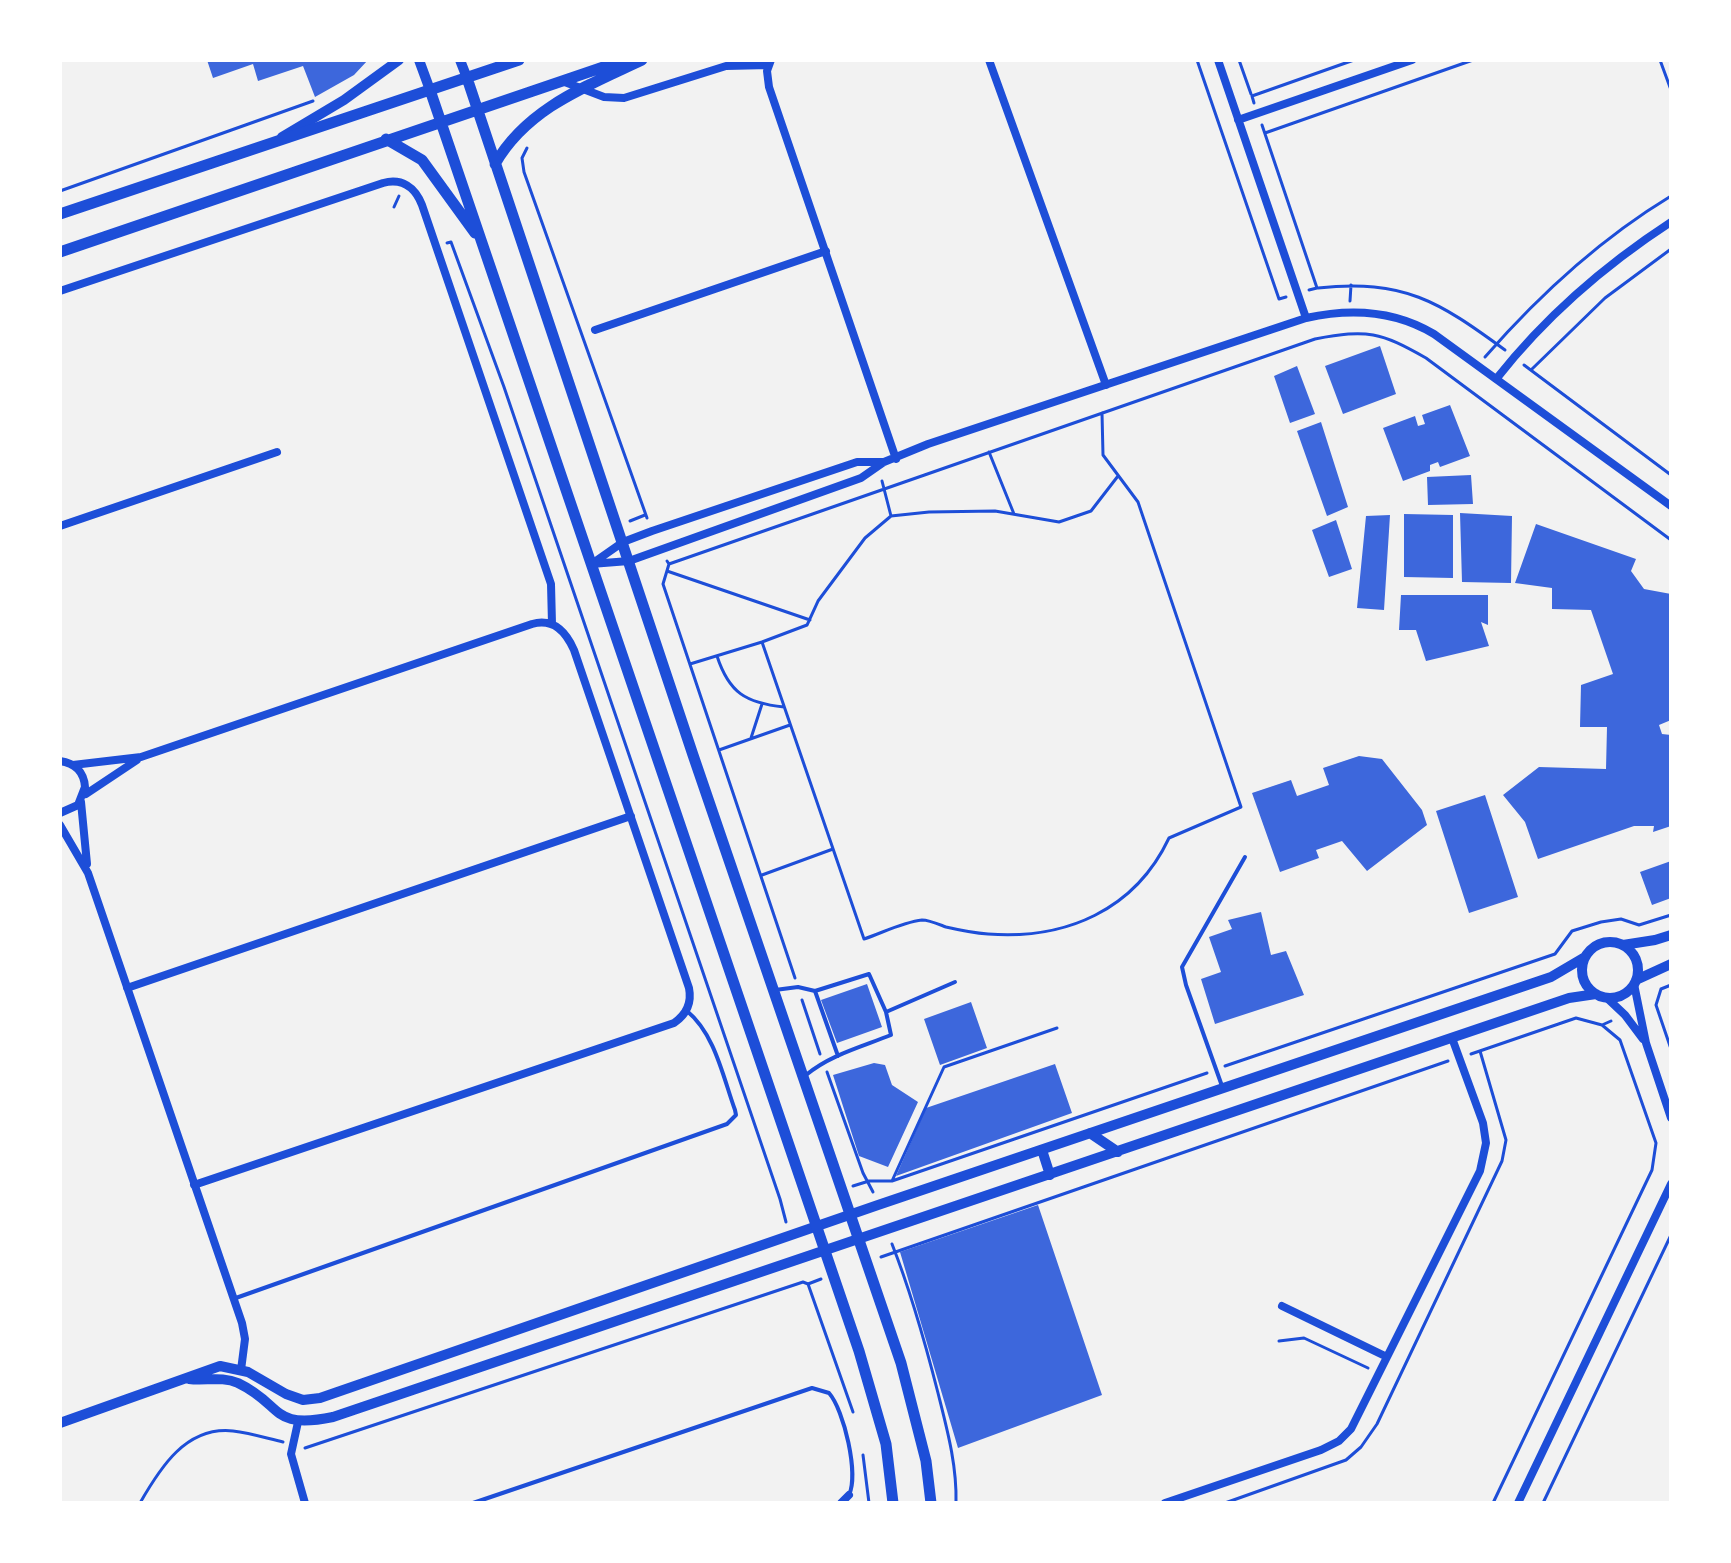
<!DOCTYPE html>
<html>
<head>
<meta charset="utf-8">
<style>
	body { margin:0 }
	#map { position:relative; width:1731px; height:1563px; overflow:hidden; background:#f2f2f2; font-family:Roboto,sans-serif }
	canvas { display:block }
	.frame { position:absolute; inset:0; border:62px solid #fff; pointer-events:none }
</style>
</head>
<body>
<div id="map">
<canvas width="1731" height="1563"></canvas>
<div class="frame"></div>
</div>
<script>
const c = document.querySelector('canvas').getContext('2d');
c.lineJoin = 'round';
function fillPath(path, color) {
  c.fillStyle = color;
  c.fill(path, 'evenodd');
}
function trace(path, color, width, dash) {
  c.strokeStyle = color;
  c.lineWidth = width;
  c.lineCap = dash ? 'butt' : 'round';
  c.setLineDash(dash || []);
  c.stroke(path);
}
fillPath(new Path2D(`
	M207,60H368L354,75L315,97L303,66L258,81L253,64L213,78Z
	M1380,346L1396,394L1343,414L1325,366Z
	M1297,366L1315,414L1290,423L1274,376Z
	M1450,405L1470,456L1440,467L1438,462L1430,465V471L1403,481L1383,428L1415,416L1418,426L1425,424L1422,415Z
	M1321,422L1348,507L1327,516L1297,431Z
	M1471,475L1473,504L1428,505L1427,477Z
	M1460,513L1512,516L1511,583L1462,582Z
	M1404,514L1453,515V578L1404,577Z
	M1390,515L1384,610L1357,608L1366,516Z
	M1336,520L1352,569L1329,577L1312,530Z
	M1536,524L1636,559L1631,571L1644,589L1671,594V720L1659,725L1662,734L1671,735V826L1653,832L1654,826H1634L1538,859L1525,822L1503,795L1539,767L1606,769L1607,727H1580L1581,685L1613,674L1591,610L1552,609V588L1515,583Z
	M1401,595H1488V625L1481,622L1489,646L1426,661L1416,630H1399Z
	M1359,756L1382,759L1422,810L1427,825L1367,871L1342,841L1316,850L1319,858L1280,872L1252,793L1291,780L1297,796L1329,785L1323,768Z
	M1485,795L1518,897L1469,913L1436,811Z
	M1671,861V898L1652,905L1640,872Z
	M1261,912L1271,955L1286,951L1304,995L1215,1024L1201,979L1221,972L1209,937L1232,929L1228,920Z
	M867,984L882,1027L837,1043L821,1000Z
	M971,1002L987,1048L940,1065L924,1019Z
	M874,1063L885,1065L892,1085L918,1102L888,1167L859,1156L833,1075Z
	M1055,1064L1072,1113L896,1176L926,1108Z
	M1038,1205L1102,1395L958,1448L900,1252Z`), '#3d67dc');
trace(new Path2D(`
	M1197,60L1279,299L1286,297
	M1239,60L1251,94
	M1660,60L1671,90
	M1254,103L1252,96L1354,60
	M1262,125L1317,288L1309,290
	M1265,133L1473,60
	M527,148L522,158L524,172L647,518
	M60,191L313,101
	M394,207L399,196
	M447,243L451,242L504,387L780,1199L786,1222
	M1318,288C1404,279 1438,301 1505,350
	M1350,301L1351,285
	M1485,357C1540,294 1600,239 1671,196
	M1524,365L1671,475
	M1532,369L1605,298L1671,249
	M1102,413L1103,455L1138,502L1241,807L1169,838C1135,910 1066,940 988,934C974,933 959,930 946,927C938,924 929,920 922,920C903,922 882,933 864,939L762,642L807,625L818,601L865,538L891,516L929,512L995,511L1059,522L1091,511L1118,476
	M989,452L1014,514
	M882,481L891,516
	M630,521L645,515
	M667,561L669,564L663,584L795,978
	M669,564L1315,339C1368,329 1380,332 1426,358L1671,540
	M667,571L810,620
	M717,656C729,693 746,703 784,707
	M690,664L762,642
	M751,738L762,704
	M719,750L790,725
	M762,875L833,849
	M1671,985L1661,989L1656,1005L1671,1049
	M802,1000L820,1054
	M1471,1054L1576,1018L1602,1025L1611,1021
	M1225,1066L1555,954L1572,931L1601,922L1621,919L1639,925L1671,915
	M827,1072L863,1173L873,1192
	M892,1181L944,1067L1057,1028
	M853,1186L869,1181H892L1207,1073
	M892,1244C911,1292 925,1342 938,1393C947,1429 957,1465 956,1503
	M881,1257L1448,1061
	M808,1284L853,1412
	M1279,1341L1304,1338L1368,1368
	M305,1448L803,1282L808,1284L821,1279
	M863,1455L869,1503
	M140,1503C160,1468 186,1426 233,1431C250,1433 266,1438 283,1442
	M1225,1503L1346,1460L1361,1447L1377,1424L1502,1161L1506,1140L1480,1051
	M1493,1503L1652,1170L1656,1143L1620,1040L1602,1025
	M1543,1503L1671,1235`), '#1d4ed8', 3);
trace(new Path2D(`
	M775,990L798,987L815,991
	M886,1012L955,982
	M806,1075C830,1055 861,1047 891,1035L886,1012L869,974L815,991L838,1056
	M1222,1086L1186,985L1182,967L1245,857
	M233,1299L727,1124L736,1115L735,1110C723,1077 715,1034 687,1011
	M473,1503L812,1388L829,1393C844,1410 859,1474 849,1495`), '#1d4ed8', 4);
trace(new Path2D(`
	M771,60L767,71L769,87L896,459
	M989,60L1106,385
	M1218,60L1306,318
	M562,81L604,97L624,98L726,66L769,65
	M1238,120L1412,60
	M60,291L383,183C402,178 415,187 422,205L551,584L552,624
	M595,330L826,251
	M1497,378C1546,316 1605,265 1671,222
	M60,526L277,452
	M593,563L623,542L652,531L857,462H884
	M591,564L629,561L861,478L884,462L928,444L1306,318C1351,308 1394,310 1434,334L1671,506
	M60,761C75,763 84,772 85,787L78,805L60,813
	M73,765L141,757L532,624C554,618 566,632 574,650L689,988C692,1003 687,1014 674,1023L194,1185
	M86,794L137,760
	M81,802L87,864
	M60,825L88,873L242,1323L245,1339L241,1370
	M1634,984L1646,1043L1671,1118
	M127,988L631,816
	M1607,998L1625,1015L1643,1039
	M1282,1306L1387,1357
	M298,1422L291,1454L305,1503
	M841,1503L849,1495
	M1165,1503L1321,1450L1339,1441L1351,1429L1480,1171L1486,1143L1483,1123L1452,1038
	M1518,1503L1671,1184`), '#1d4ed8', 8);
trace(new Path2D(`
	M419,60L430,90
	M460,60L467,78
	M282,137L344,100L399,60
	M1582 970a28 28 0 1 1 56 0a28 28 0 1 1-56 0Z
	M1623,945L1655,940L1671,935
	M1636,980L1671,964
	M1090,1133L1118,1152
	M1042,1150L1050,1175
	M189,1379C206,1381 222,1376 238,1383C284,1405 270,1430 333,1417L1569,998L1596,994
	M60,1423L220,1366L248,1372L286,1394L303,1400L320,1398L878,1205L1551,977L1585,957`), '#1d4ed8', 10);
trace(new Path2D(`
	M467,78L693,755L901,1363L926,1461L931,1503
	M430,90L859,1351L886,1444L893,1503
	M386,139L422,160L475,233
	M495,164C527,108 587,86 642,60
	M60,214L519,60
	M60,252L624,60`), '#1d4ed8', 11);
</script>
</body>
</html>
